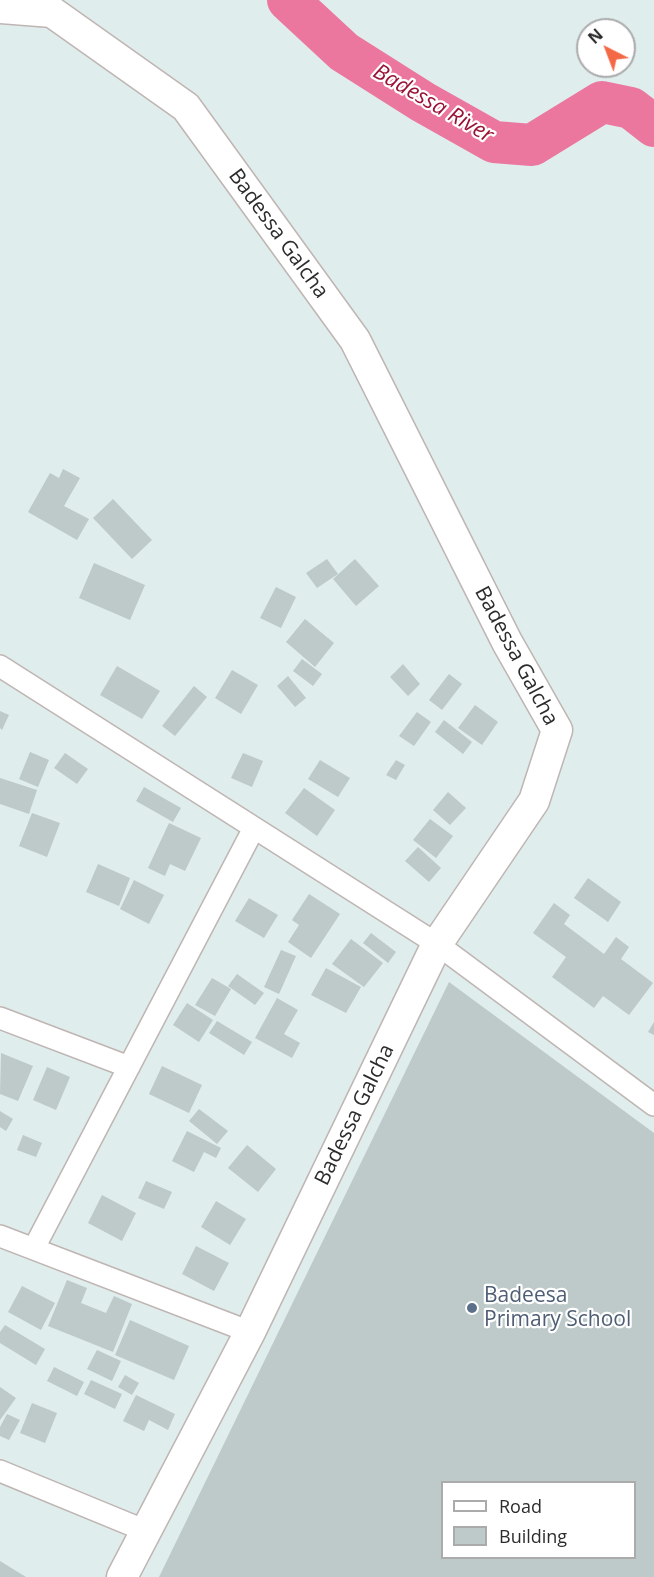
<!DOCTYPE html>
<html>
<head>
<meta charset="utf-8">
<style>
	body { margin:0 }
	#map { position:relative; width:654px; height:1577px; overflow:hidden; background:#dfeded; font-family:"Open Sans",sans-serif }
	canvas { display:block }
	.legend { position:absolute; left:441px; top:1481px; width:195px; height:78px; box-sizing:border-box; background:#fff; border:2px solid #ababab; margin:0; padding:8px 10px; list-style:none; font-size:18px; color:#2c2c2c }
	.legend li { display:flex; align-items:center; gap:12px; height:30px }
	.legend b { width:30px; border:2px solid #ababab }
	.north { position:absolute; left:576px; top:18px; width:60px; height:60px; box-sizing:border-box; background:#fff; border:2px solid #ababab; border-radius:50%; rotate:318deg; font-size:16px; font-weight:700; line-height:24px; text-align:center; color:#2c2c2c }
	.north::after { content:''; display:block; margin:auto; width:21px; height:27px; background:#f46945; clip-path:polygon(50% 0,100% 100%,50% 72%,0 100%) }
</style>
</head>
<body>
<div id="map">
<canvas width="654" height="1577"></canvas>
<ul class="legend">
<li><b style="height:8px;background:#fff"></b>Road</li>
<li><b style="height:16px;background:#bec9c9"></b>Building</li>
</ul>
<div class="north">N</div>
</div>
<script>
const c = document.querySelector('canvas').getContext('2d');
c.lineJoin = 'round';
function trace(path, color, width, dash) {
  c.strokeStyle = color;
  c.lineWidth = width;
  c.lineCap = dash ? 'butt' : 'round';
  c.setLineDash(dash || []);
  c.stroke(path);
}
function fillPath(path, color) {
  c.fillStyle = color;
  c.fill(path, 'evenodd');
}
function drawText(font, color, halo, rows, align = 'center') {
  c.font = font + ' "Open Sans",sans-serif';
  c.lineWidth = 4.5;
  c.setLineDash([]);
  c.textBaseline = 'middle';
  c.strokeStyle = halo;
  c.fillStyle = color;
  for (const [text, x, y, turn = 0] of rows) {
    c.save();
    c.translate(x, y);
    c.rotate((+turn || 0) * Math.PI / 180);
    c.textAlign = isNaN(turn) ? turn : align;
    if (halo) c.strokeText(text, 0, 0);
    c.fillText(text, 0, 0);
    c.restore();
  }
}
trace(new Path2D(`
	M288,0L344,52L423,102L494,142L532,145L602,102L631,108L654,126`), '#eb769e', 42);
fillPath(new Path2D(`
	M63,469L80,478L64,506L89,519L77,540L28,512L50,473L59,478Z
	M113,499L152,540L132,559L93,518Z
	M327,559L338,574L317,588L306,573Z
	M355,559L379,586L356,606L333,579Z
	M94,563L145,585L130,620L79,598Z
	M276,587L296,597L281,628L260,618Z
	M305,619L334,643L315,667L286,642Z
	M302,659L322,674L313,686L293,671Z
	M403,664L420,684L408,696L390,677Z
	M117,666L160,691L142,719L100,695Z
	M232,670L258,685L241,714L215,698Z
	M449,674L462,684L442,710L429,700Z
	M288,676L306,698L295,707L277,686Z
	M194,686L207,697L175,736L162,726Z
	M475,705L498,722L482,745L458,728Z
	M0,711L9,715L2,730L0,728Z
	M417,712L431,722L414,746L399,736Z
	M444,720L472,742L463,754L435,732Z
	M30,752L49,760L38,787L19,779Z
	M65,753L88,769L77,784L54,768Z
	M243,753L263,761L252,787L231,778Z
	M320,760L350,778L338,797L308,779Z
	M396,760L405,765L396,780L386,775Z
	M0,778L37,790L29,814L0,804Z
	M144,787L181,808L173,822L136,801Z
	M304,788L335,810L317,836L285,813Z
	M448,792L466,808L450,825L433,810Z
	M32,813L60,823L47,857L19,846Z
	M430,819L453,836L436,858L413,840Z
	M169,823L201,838L185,871L170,864L165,876L148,868Z
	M418,847L441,868L429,882L405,861Z
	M98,864L130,878L119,906L86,892Z
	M588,878L621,902L608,922L574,898Z
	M134,880L164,895L149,924L120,909Z
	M309,894L340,914L311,958L288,942L299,925L292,920Z
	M249,898L278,915L264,938L235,921Z
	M554,903L570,915L564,924L604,954L616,937L629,947L621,959L653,983L629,1015L603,996L594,1008L552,977L566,957L533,933Z
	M371,933L396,952L388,963L363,943Z
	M351,939L383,963L364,987L332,964Z
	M281,950L296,956L279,994L264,987Z
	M326,968L361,987L346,1013L311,995Z
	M237,974L264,993L255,1005L228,986Z
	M212,978L231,989L215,1016L195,1005Z
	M449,982L654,1133V1577H159ZM442,1482H634V1558H442Z
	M277,998L298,1010L284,1034L300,1043L292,1058L255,1038Z
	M187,1003L213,1020L199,1042L173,1025Z
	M217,1021L252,1042L244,1055L209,1033Z
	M654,1022V1035L648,1032Z
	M1,1053L33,1066L18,1101L0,1094Z
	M162,1066L202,1085L189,1113L149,1094Z
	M47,1067L70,1077L56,1110L33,1100Z
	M199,1109L228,1131L217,1144L189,1121Z
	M0,1111L13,1119L6,1131L0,1127Z
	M187,1131L221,1148L216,1158L204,1152L194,1172L172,1161Z
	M23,1135L42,1143L36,1157L17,1150Z
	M247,1145L276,1169L258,1192L228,1168Z
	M146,1181L172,1192L164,1209L138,1198Z
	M102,1195L136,1213L122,1241L88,1223Z
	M216,1201L246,1219L230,1245L201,1227Z
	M196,1246L229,1263L214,1291L182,1274Z
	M67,1280L87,1288L81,1303L106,1313L114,1296L132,1304L113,1352L48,1326Z
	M22,1286L55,1303L41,1330L8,1312Z
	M130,1320L189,1346L174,1380L115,1355Z
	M5,1325L45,1349L36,1365L0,1343V1332Z
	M97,1350L121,1361L112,1381L87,1369Z
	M54,1367L84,1382L77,1396L47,1381Z
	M125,1375L139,1383L132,1395L118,1387Z
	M91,1380L122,1394L115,1409L84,1394Z
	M0,1387L16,1398L0,1420Z
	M136,1395L175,1414L168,1430L149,1420L144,1431L123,1421Z
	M32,1403L57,1413L45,1443L20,1433Z
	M7,1414L20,1420L9,1440L0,1436V1427Z
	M0,1561L26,1577H0Z`), '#bec9c9');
const street = new Path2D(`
	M0,666L437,944L654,1105
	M0,1018L129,1067
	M0,1236L250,1332
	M34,1248L254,828
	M0,1471L146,1531`);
const secondary = new Path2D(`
	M0,8L52,12L186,107L355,340L507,642L557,730L534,801L437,944L250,1332L122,1577`);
trace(street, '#bfb5b2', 24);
trace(secondary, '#bfb5b2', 33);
trace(street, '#fff', 21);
trace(secondary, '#fff', 30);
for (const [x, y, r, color] of [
	[472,1308,6,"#5c6f8a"]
]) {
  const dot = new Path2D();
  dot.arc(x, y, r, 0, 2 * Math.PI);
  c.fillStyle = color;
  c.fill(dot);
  trace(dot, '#fff', 2);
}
drawText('21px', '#2c2c2c', '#fff', [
	["Badessa Galcha",278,234,54],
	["Badessa Galcha",516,656,62],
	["Badessa Galcha",355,1115,-64]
]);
drawText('21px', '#4e5e75', '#fff', [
	["Badeesa",484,1296],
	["Primary School",484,1320]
], 'left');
drawText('italic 22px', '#9a1235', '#fff', [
	["Badessa River",433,104,30]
]);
</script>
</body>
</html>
